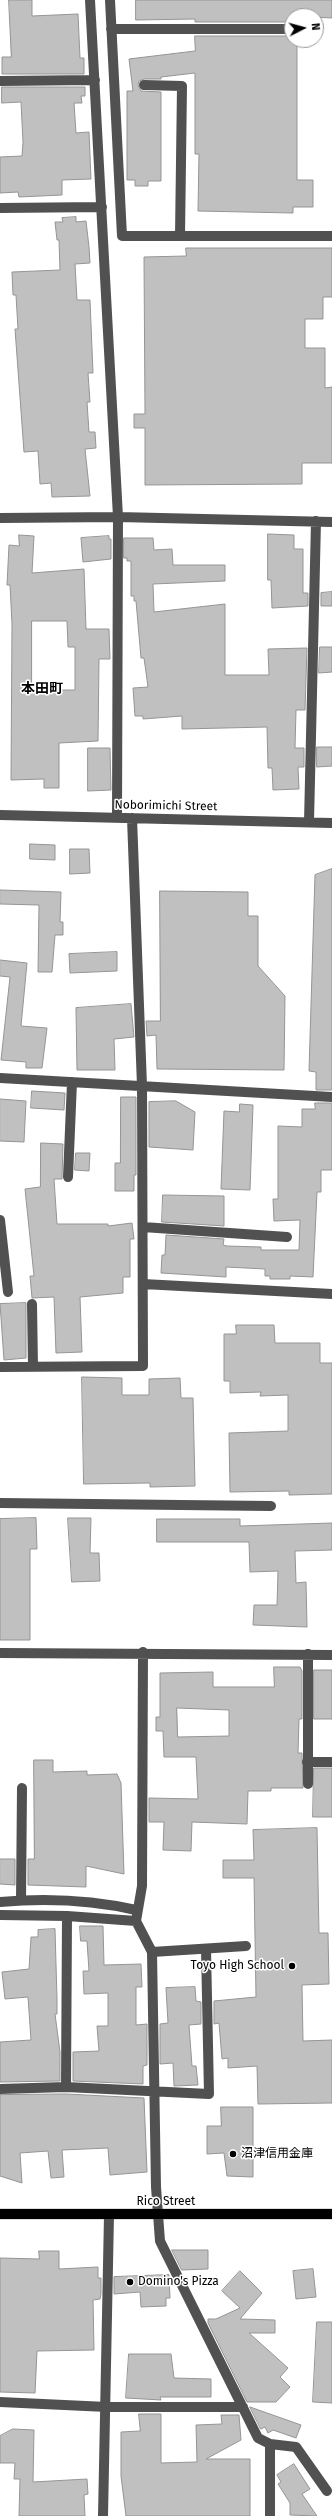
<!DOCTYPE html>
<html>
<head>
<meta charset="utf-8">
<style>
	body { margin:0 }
	#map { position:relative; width:332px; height:2516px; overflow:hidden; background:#fff; font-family:"Fira Sans",sans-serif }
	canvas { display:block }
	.north { position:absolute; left:284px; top:8px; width:40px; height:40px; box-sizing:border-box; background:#fff; border:1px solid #999; border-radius:50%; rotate:84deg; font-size:11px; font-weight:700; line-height:16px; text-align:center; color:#000 }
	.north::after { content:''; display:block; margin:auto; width:14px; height:18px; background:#000; clip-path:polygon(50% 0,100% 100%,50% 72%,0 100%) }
</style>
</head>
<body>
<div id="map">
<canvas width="332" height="2516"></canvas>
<div class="north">N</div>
</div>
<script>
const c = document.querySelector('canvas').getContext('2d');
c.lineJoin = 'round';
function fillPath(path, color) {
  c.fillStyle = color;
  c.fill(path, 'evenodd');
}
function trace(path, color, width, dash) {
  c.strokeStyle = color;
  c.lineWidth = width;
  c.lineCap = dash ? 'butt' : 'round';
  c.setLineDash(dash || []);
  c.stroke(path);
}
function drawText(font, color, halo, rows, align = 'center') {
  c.font = font + ' "Fira Sans","Noto Sans JP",sans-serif';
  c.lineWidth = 3;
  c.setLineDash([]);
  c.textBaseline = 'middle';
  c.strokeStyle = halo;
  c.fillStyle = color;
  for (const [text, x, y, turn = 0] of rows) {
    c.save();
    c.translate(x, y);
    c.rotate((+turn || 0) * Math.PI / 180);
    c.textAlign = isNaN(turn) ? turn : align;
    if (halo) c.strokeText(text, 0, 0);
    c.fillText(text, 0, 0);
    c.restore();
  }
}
const building = new Path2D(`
	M9,0H32V16L78,14L80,58H84V74H2V57H11Z
	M136,0H332V18L292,16V22H195V19L136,20Z
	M195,36H292V40H297V180H313V207H293V213L198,211L199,154H195V73L161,77V79H144L139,81L138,85L141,91L161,92V181H148V186H135V180H127V91H133L129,59L195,51Z
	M2,87H85V96H81L82,103H74L76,133L89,132L91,179L62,180V195L19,197L18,192L0,193V157L22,156L23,142L21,102L2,103Z
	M76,217V222L86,221L89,247L90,263L75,264L77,300H90L93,373H88L90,402H87L89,432H95L96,448L85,449L90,496L52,497L51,483L40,484L38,451L24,452L15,329H18L16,295H13L12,272L60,270L59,240H57L55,222H63L62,218Z
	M186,248H332V297H323V319H305V348H325V388L332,387V463H302V484L145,485V428H134V414H145L144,257L186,256Z
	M268,534L294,535V549H303V593H308V606L272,608L271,580H268Z
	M19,535L34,536L32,573L84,569L86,629H109L110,659H99L98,741L59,743V788H44V779L11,780L12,624L10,585H7L9,545L19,546ZM32,621H67L68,647H75V690H32Z
	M109,536V539H111V559L83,562L81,538Z
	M124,538H153L154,550L172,549L173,565H225V581L153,584L154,612L225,604V675H269L268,649L307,648L305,710H296L295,748H304V767H298L299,789L273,790L272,768H268L267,727L182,729V716L143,719V716H135L133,688L148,687L144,658H141L136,601H134V596H131V561H127V558H124Z
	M332,592V606H321V593Z
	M320,647H332V672L319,673Z
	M317,747H332V766L317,767Z
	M88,748H110L111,790L88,791Z
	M30,844L55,845V860L30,859Z
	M70,849H89L90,873L70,874Z
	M332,869V1090H316V1072L309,1071L315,875Z
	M0,890L61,892L60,922H63V935H55L52,972H38L39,905L0,904Z
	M160,891L248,892V916H258V966L285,996L284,1070L157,1069L156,1035L147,1036L146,1021H160Z
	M117,952V971L70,973L69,954Z
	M0,960L27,963L21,1026L47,1028L42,1068H26V1062L1,1060L10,977L0,976Z
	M131,1004L134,1037L114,1039L115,1070H77L76,1008Z
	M32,1091L65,1093L64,1110L31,1108Z
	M121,1097H136V1175H134V1191H115V1163H120Z
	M0,1099L26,1101L24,1142L0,1141Z
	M176,1101L195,1112L193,1150L149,1147V1102Z
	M315,1103H332V1170H321V1192H317L313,1277L290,1276V1279H270V1276H265V1269L226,1267V1277L161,1273L162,1255H165L166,1235L224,1239L223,1245L227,1246L261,1247V1250H299L300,1220L274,1221L273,1199H278V1126L302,1127V1109H315Z
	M240,1104L253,1105L250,1190L221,1189L224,1111L239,1112Z
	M41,1143L63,1144L62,1179H54L57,1224H108V1226L132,1223L134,1239H130V1277H123V1293L80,1297L82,1352L56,1353L54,1297L32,1298L30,1276H34L25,1189L40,1187Z
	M76,1153H90L89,1171L75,1170Z
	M163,1195L224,1196V1226L162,1222Z
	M26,1303V1358L4,1360L0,1304Z
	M236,1325H274L275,1343H320V1363H332V1494L289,1495V1491L230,1492L229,1433L288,1431V1395L260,1396L261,1392L230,1393V1381H224V1334H236Z
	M82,1377L122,1378V1395H149V1379L180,1378L181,1398H193L195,1486L150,1487V1483L84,1484Z
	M36,1518L37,1549H30V1640H0V1519Z
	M68,1518H91L90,1553H99L100,1581L72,1582Z
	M157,1519H240V1526L332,1523V1550L295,1551L296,1583L306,1582L307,1627L253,1625L254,1605H277L278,1571L250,1572L249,1542H157Z
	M274,1667H300L302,1671V1719H299L298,1753H302L303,1788H271V1791H248L247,1824L192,1822L191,1851L163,1850L164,1822H149V1798L198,1799L196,1757H164L163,1731H156V1717H160V1673L213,1672V1687H274ZM177,1708L229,1710V1736L178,1737Z
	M314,1670H332V1719H314Z
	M34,1760H53V1772L87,1771V1775L117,1774L121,1783L124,1874L86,1866V1887L28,1885V1859H34Z
	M314,1768H332V1817H313Z
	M317,1828L319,1933H328L329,1984L302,1985L303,2041L332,2040V2103L258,2104L257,2066L228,2068V2058L222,2059L219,2023L214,2024V2001L256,1997L254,1878H223V1860H254L253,1830Z
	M0,1859H15V1885L0,1884Z
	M80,1926H103L104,1965L141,1964L142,1987H136V2025L147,2024V2065L143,2066V2084L73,2081V2052L99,2051L97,2026H108V1993L84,1994L83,1971H89L87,1941H81Z
	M55,1929L57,1999V2014H55L60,2052V2081L0,2082V2042L31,2040L28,1997L5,1999L2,1972L29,1969L31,1937H38V1930Z
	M195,1987L196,2001L201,2002V2024L189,2025L192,2066H196L198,2085L174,2086L173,2063L160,2064V2024L168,2023L166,1988Z
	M66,2094L144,2098L147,2172L110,2175L108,2148L62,2150L64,2177L51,2178L48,2151L20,2153L22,2183L0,2176V2095Z
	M221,2107H253V2177L227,2176L224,2153L207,2154V2126H221Z
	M172,2250H208V2269L182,2270Z
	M39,2251H59V2269L98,2267V2278H101V2294L100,2299L93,2300L94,2350L37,2351L35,2393L0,2392V2258L39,2259Z
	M313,2269L316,2297L296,2299L293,2271Z
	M240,2271L262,2293L240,2319L275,2320V2333H249L288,2368L280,2377L290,2387L276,2402H247L208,2323V2319H216L240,2308L222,2291Z
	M169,2275L170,2298H166V2306L141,2307L140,2292L114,2294V2277Z
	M317,2322H332V2403L313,2402Z
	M129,2354H171L174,2378L211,2379V2397H160L161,2400L126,2398Z
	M250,2407L301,2425L296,2438L273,2430L268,2433L265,2427L261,2429Z
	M139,2414H161V2463L197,2462L196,2425L222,2424L221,2415H239L241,2440L206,2459H250V2516H126L121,2476V2432L140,2431Z
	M13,2429L34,2430L33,2482L87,2479L88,2494L84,2495L85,2516H19L20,2479H14L15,2463H0V2436Z
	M294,2464L310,2489L302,2494L317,2516L290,2515V2503L278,2484L281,2482L277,2475Z`);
fillPath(building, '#c0c0c0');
trace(building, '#959595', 1);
const major = new Path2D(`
	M0,2214H332`);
trace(major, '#dbdbdb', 12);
trace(new Path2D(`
	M90,0L118,517L117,817
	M110,0L122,236H332
	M111,29H292
	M0,81L95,80
	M144,85L182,86L180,236
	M0,208L102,207
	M0,518L118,517L332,522
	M0,815L332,823
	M309,822L316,521
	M0,1078L332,1097
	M68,1177L72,1082
	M0,1220L8,1292
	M143,1227L287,1237
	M143,1284L332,1294
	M32,1304L33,1367
	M0,1367L143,1366L142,1086L132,818
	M0,1503L271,1506
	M143,1652L142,1886L136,1921L152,1952L156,2187L160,2241L258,2438L270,2444V2516
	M0,1653L332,1655
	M307,1762H332
	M308,1784V1654
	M21,1900L22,1788
	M0,1902C45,1898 92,1900 136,1910
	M0,1915L67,1916L136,1921
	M152,1952L246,1946
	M66,2087L209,2094L206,1949
	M0,2089L66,2087L67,1916
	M0,2402L107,2407H243
	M270,2444L296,2447L327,2491
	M103,2516L109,2215`), '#515151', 10);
trace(major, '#000', 10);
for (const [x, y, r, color] of [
	[292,1966,4,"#000"],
	[233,2154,4,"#000"],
	[130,2282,4,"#000"]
]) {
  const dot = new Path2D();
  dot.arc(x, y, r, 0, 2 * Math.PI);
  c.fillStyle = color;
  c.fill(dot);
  trace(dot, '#fff', 1.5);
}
drawText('12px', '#000', '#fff', [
	["Noborimichi Street",166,806,1],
	["Rico Street",166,2202]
]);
drawText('12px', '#000', '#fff', [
	["Toyo High School",284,1966,"right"],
	["沼津信用金庫",241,2154],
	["Domino's Pizza",138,2282]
], 'left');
drawText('bold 14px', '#000', '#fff', [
	["本田町",42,689]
]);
</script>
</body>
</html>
